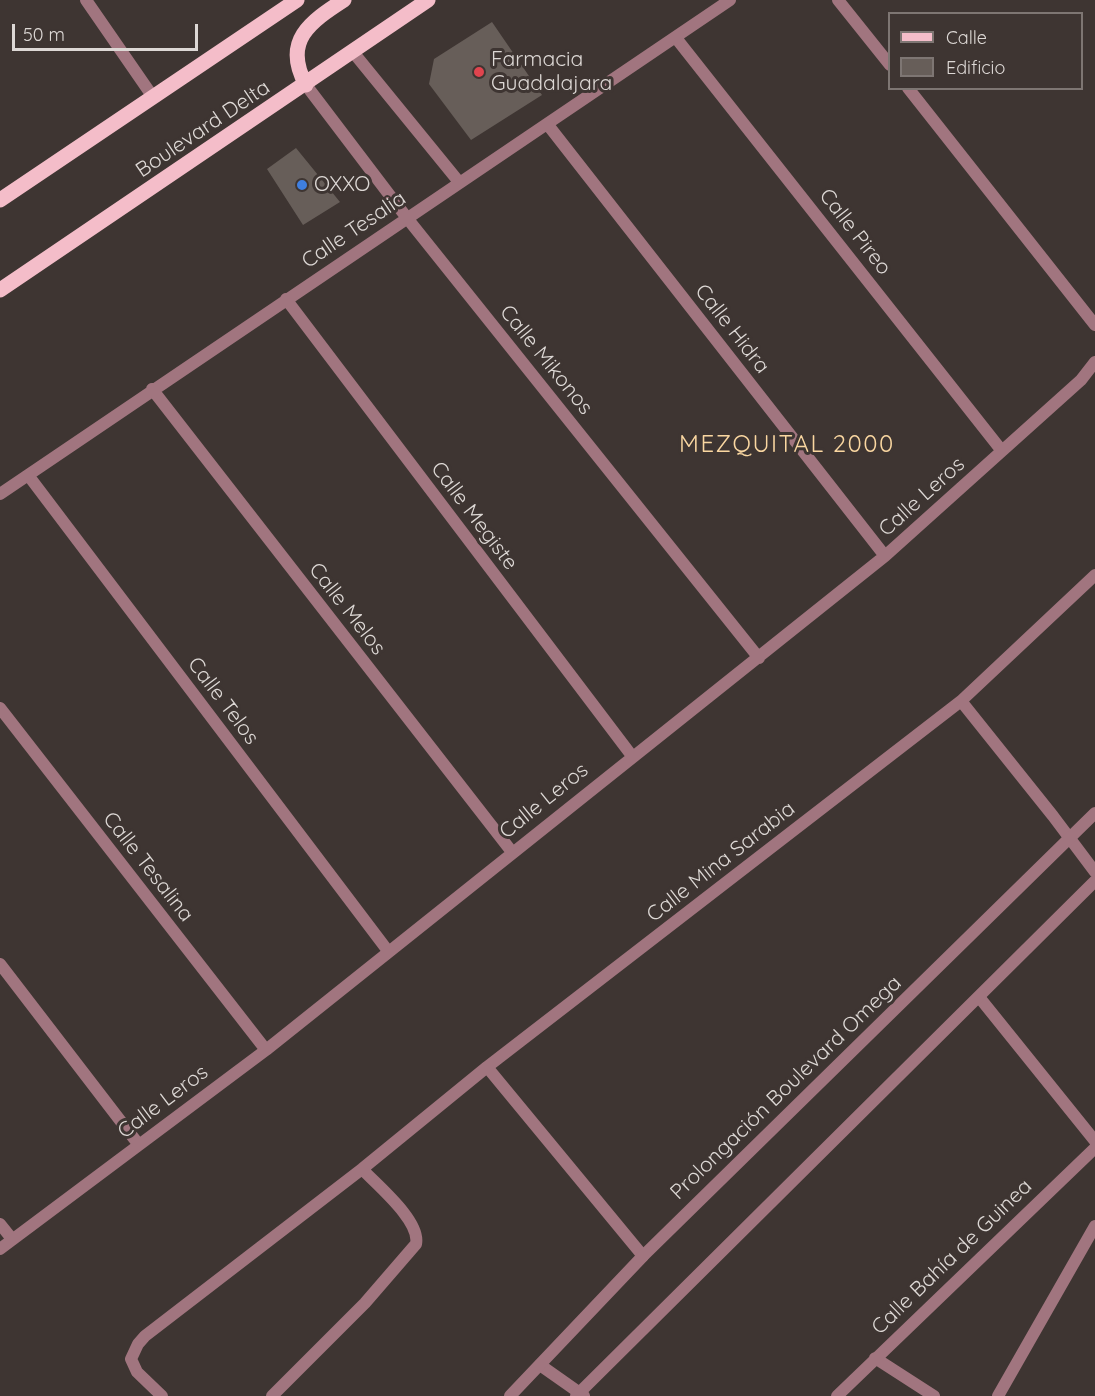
<!DOCTYPE html>
<html>
<head>
<meta charset="utf-8">
<style>
	body { margin:0 }
	#map { position:relative; width:1095px; height:1396px; overflow:hidden; background:#3e3532; font-family:Quicksand,sans-serif }
	canvas { display:block }
	.legend { position:absolute; left:888px; top:12px; width:195px; height:78px; box-sizing:border-box; background:#3e3532; border:2px solid #7e7673; margin:0; padding:8px 10px; list-style:none; font-size:18px; color:#ddd8d5 }
	.legend li { display:flex; align-items:center; gap:12px; height:30px }
	.legend b { width:30px; border:2px solid #7e7673 }
	.scale { position:absolute; left:12px; top:24px; width:186px; height:27px; box-sizing:border-box; border:3px solid #ddd8d5; border-top:0; padding-left:8px; font-size:18px; line-height:21px; white-space:nowrap; color:#ddd8d5; -webkit-text-stroke:4px #3e3532; paint-order:stroke }
</style>
</head>
<body>
<div id="map">
<canvas width="1095" height="1396"></canvas>
<ul class="legend">
<li><b style="height:8px;background:#f4bdc9"></b>Calle</li>
<li><b style="height:16px;background:#675e59"></b>Edificio</li>
</ul>
<div class="scale">50 m</div>
</div>
<script>
const c = document.querySelector('canvas').getContext('2d');
c.lineJoin = 'round';
function fillPath(path, color) {
  c.fillStyle = color;
  c.fill(path, 'evenodd');
}
function trace(path, color, width, dash) {
  c.strokeStyle = color;
  c.lineWidth = width;
  c.lineCap = dash ? 'butt' : 'round';
  c.setLineDash(dash || []);
  c.stroke(path);
}
function drawText(font, color, halo, rows, align = 'center') {
  c.font = font + ' Quicksand,sans-serif';
  c.lineWidth = 6;
  c.setLineDash([]);
  c.textBaseline = 'middle';
  c.strokeStyle = halo;
  c.fillStyle = color;
  for (const [text, x, y, turn = 0] of rows) {
    c.save();
    c.translate(x, y);
    c.rotate((+turn || 0) * Math.PI / 180);
    c.textAlign = isNaN(turn) ? turn : align;
    if (halo) c.strokeText(text, 0, 0);
    c.fillText(text, 0, 0);
    c.restore();
  }
}
fillPath(new Path2D(`
	M492,22L542,95L471,140L429,84L434,59Z
	M296,148L340,202L303,225L267,169Z`), '#675e59');
trace(new Path2D(`
	M86,0L153,97
	M838,0L890,65
	M676,38L1002,451
	M353,52L459,182
	M306,85L407,218L759,658
	M908,88L1095,325
	M548,125L885,556
	M286,299L632,756
	M152,389L512,852
	M28,475L388,951
	M0,494L730,0
	M961,701L1053,816L1095,872
	M0,708L266,1050
	M0,964L139,1145
	M979,997L1095,1141
	M487,1067L643,1256
	M0,1224L12,1239
	M0,1249L266,1050L885,556L1081,380L1095,362
	M875,1358L934,1396
	M540,1365L584,1396
	M162,1396L137,1372L131,1359L138,1344L145,1336L362,1169L487,1067L961,701L1095,575
	M272,1396L365,1303L416,1244C421,1221 377,1185 362,1169
	M837,1396L1095,1148
	M998,1396L1095,1226`), '#a1757f', 12);
trace(new Path2D(`
	M510,1396L643,1256L1095,813
	M576,1396L1095,881`), '#a1757f', 12);
trace(new Path2D(`
	M306,85C282,41 310,22 344,0
	M0,200L297,0
	M0,290L428,0`), '#f4bdc9', 15);
for (const [x, y, r, color] of [
	[479,72,6,"#e0444e"],
	[302,185,6,"#3f7fe0"]
]) {
  const dot = new Path2D();
  dot.arc(x, y, r, 0, 2 * Math.PI);
  c.fillStyle = color;
  c.fill(dot);
  trace(dot, '#3e3532', 2);
}
drawText('21px', '#ddd8d5', '#3e3532', [
	["Farmacia",491,60],
	["Guadalajara",491,84],
	["OXXO",314,185]
], 'left');
drawText('21px', '#ddd8d5', '#3e3532', [
	["Boulevard Delta",203,129,-34],
	["Calle Tesalia",354,230,-34],
	["Calle Pireo",855,232,52],
	["Calle Hidra",732,329,52],
	["Calle Mikonos",546,360,51],
	["Calle Leros",922,497,-42],
	["Calle Megiste",474,516,53],
	["Calle Melos",347,609,52],
	["Calle Telos",223,701,53],
	["Calle Leros",544,801,-39],
	["Calle Mina Sarabia",721,862,-38],
	["Calle Tesalina",148,867,52],
	["Prolongación Boulevard Omega",786,1088,-44],
	["Calle Leros",163,1102,-37],
	["Calle Bahía de Guinea",952,1257,-44]
]);
c.letterSpacing = '1.5px';
drawText('24px', '#fad7a1', '#3e3532', [
	["MEZQUITAL 2000",787,445]
]);
c.letterSpacing = '0px';
</script>
</body>
</html>
